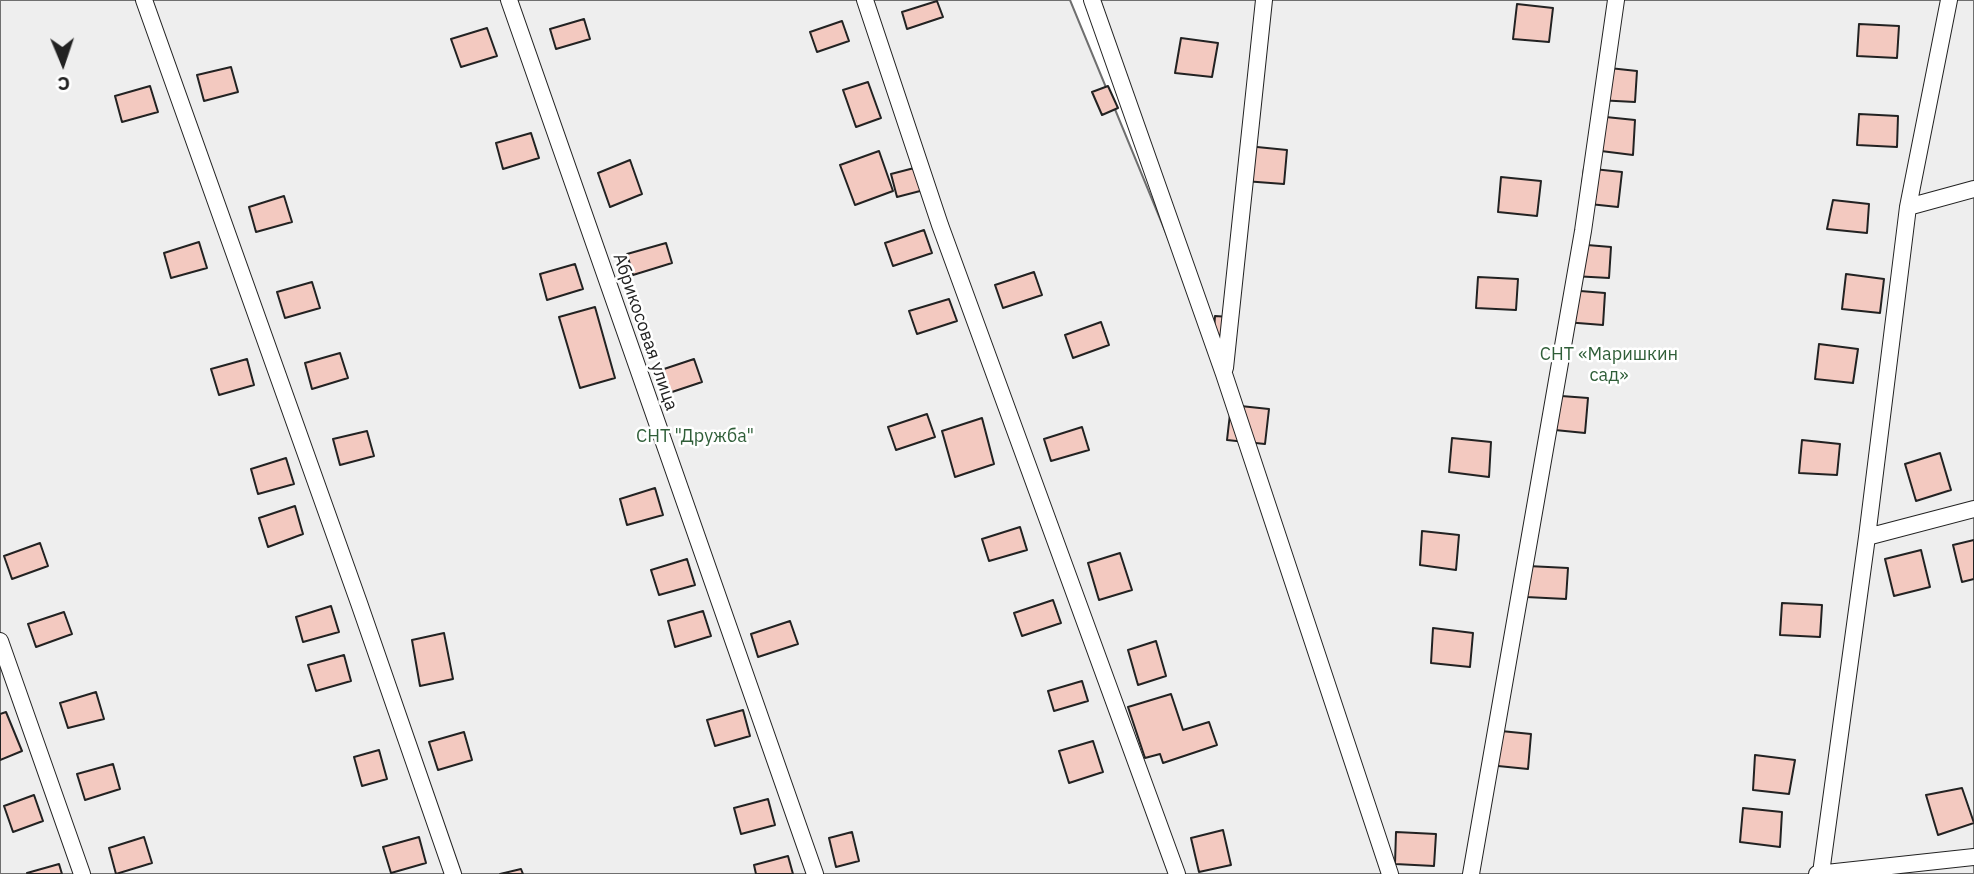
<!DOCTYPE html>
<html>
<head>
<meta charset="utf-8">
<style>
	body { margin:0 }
	#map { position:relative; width:1974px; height:874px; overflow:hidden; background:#fff; font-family:"IBM Plex Sans",sans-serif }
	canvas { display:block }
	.north { position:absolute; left:28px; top:28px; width:70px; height:70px; -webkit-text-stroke:5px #fff; paint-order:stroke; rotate:178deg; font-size:19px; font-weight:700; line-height:28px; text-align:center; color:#222 }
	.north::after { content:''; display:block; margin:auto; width:24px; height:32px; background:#222; clip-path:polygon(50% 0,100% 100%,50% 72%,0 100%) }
</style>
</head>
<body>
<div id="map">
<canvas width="1974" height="874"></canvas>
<div class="north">С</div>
</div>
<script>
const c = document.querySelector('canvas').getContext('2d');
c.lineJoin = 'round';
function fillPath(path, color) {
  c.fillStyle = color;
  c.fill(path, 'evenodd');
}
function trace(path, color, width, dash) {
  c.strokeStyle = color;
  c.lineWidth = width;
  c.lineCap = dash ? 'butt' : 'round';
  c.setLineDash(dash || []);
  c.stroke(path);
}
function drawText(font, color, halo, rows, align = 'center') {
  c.font = font + ' "IBM Plex Sans",sans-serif';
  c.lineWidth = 5;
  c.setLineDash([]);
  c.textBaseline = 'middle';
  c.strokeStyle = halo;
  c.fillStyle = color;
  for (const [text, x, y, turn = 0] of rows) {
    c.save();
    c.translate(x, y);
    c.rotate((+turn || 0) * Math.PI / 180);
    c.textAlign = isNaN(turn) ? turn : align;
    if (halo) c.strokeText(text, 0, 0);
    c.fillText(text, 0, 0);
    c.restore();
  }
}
const green = new Path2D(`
	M0,0H1070L1224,374L1390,874H0Z
	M1100,0H1974V874H1394Z`);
fillPath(green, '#eee');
trace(green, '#6f6f6f', 2);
const building = new Path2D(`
	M937,1L943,17L907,29L902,12Z
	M1517,4L1553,8L1549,42L1513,39Z
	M584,19L590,39L556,49L550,29Z
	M842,21L849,41L817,52L810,32Z
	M1859,24L1899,26L1897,58L1857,56Z
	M487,28L497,56L461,67L451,39Z
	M1181,38L1218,43L1212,77L1175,73Z
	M231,67L238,92L204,101L197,75Z
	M1600,67L1637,71L1635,102L1597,100Z
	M868,82L881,118L856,127L843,90Z
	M150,86L158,112L122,122L115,96Z
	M1108,86L1118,108L1102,115L1092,92Z
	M1859,114L1898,116L1897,147L1857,145Z
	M1596,116L1635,120L1633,155L1593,150Z
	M531,133L539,158L503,169L496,143Z
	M1247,146L1287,150L1284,184L1244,181Z
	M879,151L893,191L855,205L840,165Z
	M630,160L642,194L610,207L598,173Z
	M918,167L924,190L897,197L891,174Z
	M1584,168L1622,172L1618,207L1580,203Z
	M1501,177L1541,181L1537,216L1498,212Z
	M284,196L292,222L256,232L249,207Z
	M1833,200L1869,204L1867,233L1827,229Z
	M924,230L932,253L893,266L885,243Z
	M199,242L207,268L171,278L164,253Z
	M666,243L672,263L633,275L627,254Z
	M1575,244L1611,247L1609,278L1573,276Z
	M575,264L583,289L547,300L540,274Z
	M1034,272L1042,295L1003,308L995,285Z
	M1846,274L1884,279L1880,313L1842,309Z
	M1478,277L1518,279L1516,310L1476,308Z
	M312,282L320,308L285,318L277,292Z
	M1568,290L1605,293L1603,325L1565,322Z
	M949,299L957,321L917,334L909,311Z
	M595,307L615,378L580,388L559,317Z
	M1215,316L1230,317L1226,360L1212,359Z
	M1101,322L1109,345L1073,358L1065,335Z
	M1819,344L1858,349L1853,383L1815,379Z
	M340,353L348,378L312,389L305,363Z
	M247,359L254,385L219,395L211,369Z
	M694,359L702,382L663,395L655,372Z
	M1548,395L1588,398L1585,433L1545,429Z
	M1231,405L1269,409L1265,444L1227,440Z
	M927,414L935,437L896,450L888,427Z
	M982,418L994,464L955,477L942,431Z
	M1082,427L1089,450L1051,461L1044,439Z
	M367,431L374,456L340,465L333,439Z
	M1452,438L1491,442L1489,477L1449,472Z
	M1802,440L1840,444L1837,475L1799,473Z
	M1940,453L1951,490L1916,501L1905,464Z
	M286,458L294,484L258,494L251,469Z
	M655,488L663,515L627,525L620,499Z
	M295,506L303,534L268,547L259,518Z
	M1020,527L1027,550L989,561L982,539Z
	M1422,531L1459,535L1456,570L1420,565Z
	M1974,540V579L1962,582L1953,545Z
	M40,543L48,566L12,579L4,556Z
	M1921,550L1930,587L1894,596L1885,559Z
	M1120,553L1132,590L1099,600L1088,563Z
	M687,559L695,585L659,595L651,570Z
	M1528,566L1568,568L1566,599L1526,597Z
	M1053,600L1061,623L1022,636L1014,613Z
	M1782,603L1822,605L1820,637L1780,635Z
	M331,606L339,632L303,642L296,617Z
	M703,611L711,636L675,647L668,621Z
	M64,612L72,634L36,647L28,624Z
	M790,621L798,644L758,657L751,634Z
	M1433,628L1473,633L1470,667L1431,663Z
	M444,633L453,679L420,686L412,640Z
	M1156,641L1166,676L1138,685L1128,650Z
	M344,655L351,681L316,691L308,665Z
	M1082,681L1088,701L1054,711L1048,691Z
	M96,692L104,719L68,728L60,703Z
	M1171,694L1183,730L1209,722L1217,745L1163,763L1160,754L1145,758L1128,707Z
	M743,710L750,736L715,746L707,720Z
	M6,712L22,751L0,760V714Z
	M1491,730L1531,734L1528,769L1488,765Z
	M464,732L472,760L438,770L429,742Z
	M1093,741L1103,772L1069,783L1059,751Z
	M379,750L387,779L362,786L354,757Z
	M1755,755L1795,760L1789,794L1753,790Z
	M113,764L120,789L85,800L77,774Z
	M1962,788L1974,823L1938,835L1926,795Z
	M34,795L43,821L13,832L4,806Z
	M768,799L775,825L741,834L734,808Z
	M1743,808L1782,812L1780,847L1740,842Z
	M1223,830L1231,865L1199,872L1191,838Z
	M852,832L859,861L836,867L829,838Z
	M1396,832L1436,834L1434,866L1395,864Z
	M144,837L152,863L116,874L109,848Z
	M419,837L426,863L391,873L383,847Z
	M788,856L793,874H756L754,865Z
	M59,864L62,874H28L27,873Z
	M521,869L523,874H500Z`);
fillPath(building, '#f3c9c0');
trace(building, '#222', 2);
const service = new Path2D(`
	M144,0L359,603L453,874
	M509,0L815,874
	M865,0L940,225L1177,874
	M1092,0L1224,374L1390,874
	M1908,207L1974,189
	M1225,368L1264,0
	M1867,537L1974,509
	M0,641L82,874
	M1821,873L1867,537L1908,207L1949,0
	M1471,874L1583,231L1616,0
	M1817,874L1974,857`);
trace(service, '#222', 18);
trace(service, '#fff', 16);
drawText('18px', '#222', '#fff', [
	["Абрикосовая улица",645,332,71]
]);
drawText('18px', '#2f5e38', '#fff', [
	["СНТ «Маришкин",1609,355],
	["сад»",1609,376],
	["СНТ \"Дружба\"",695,437]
]);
</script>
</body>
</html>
